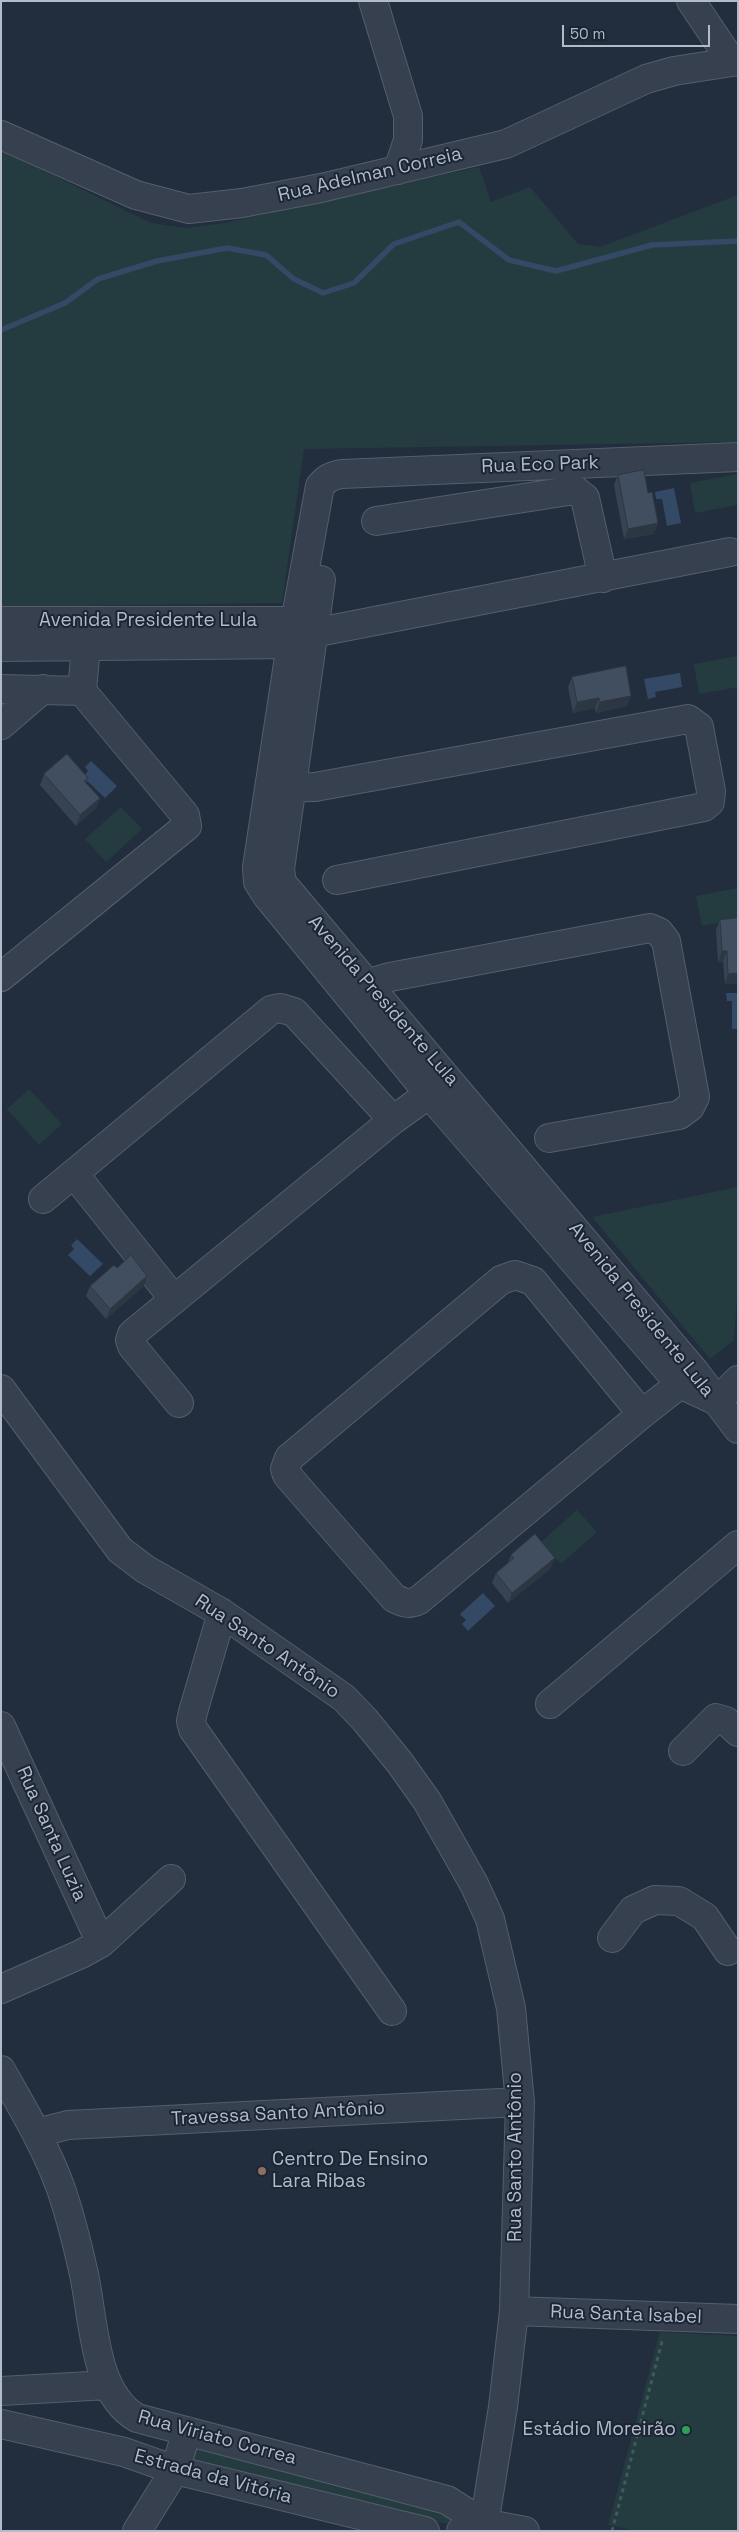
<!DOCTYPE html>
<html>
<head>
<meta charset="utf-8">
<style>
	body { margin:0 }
	#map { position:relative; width:739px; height:2532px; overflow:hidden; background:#222e3e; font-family:"Space Grotesk",sans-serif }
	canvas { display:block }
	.frame { position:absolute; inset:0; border:2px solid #b1bbc9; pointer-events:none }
	.scale { position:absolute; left:562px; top:25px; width:148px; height:22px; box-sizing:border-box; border:2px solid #b1bbc9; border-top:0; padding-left:6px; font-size:15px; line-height:18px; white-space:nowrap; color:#b1bbc9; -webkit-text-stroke:4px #1b2533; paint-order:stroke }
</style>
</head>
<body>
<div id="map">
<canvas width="739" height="2532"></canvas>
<div class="frame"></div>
<div class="scale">50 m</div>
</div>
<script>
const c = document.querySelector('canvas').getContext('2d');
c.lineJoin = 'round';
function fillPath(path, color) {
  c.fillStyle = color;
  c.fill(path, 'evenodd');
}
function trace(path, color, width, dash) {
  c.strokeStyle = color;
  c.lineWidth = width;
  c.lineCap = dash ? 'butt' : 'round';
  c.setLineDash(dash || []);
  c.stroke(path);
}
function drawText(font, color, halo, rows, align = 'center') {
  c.font = font + ' "Space Grotesk",sans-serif';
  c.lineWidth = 4;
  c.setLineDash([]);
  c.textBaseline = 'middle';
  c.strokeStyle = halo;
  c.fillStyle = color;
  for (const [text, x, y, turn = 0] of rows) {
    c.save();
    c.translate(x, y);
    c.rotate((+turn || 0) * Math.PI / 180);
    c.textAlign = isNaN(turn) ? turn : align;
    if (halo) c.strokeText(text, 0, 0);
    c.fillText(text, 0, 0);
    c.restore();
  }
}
fillPath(new Path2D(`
	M1,150L151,223L186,228L224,223L479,167L491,202L530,187L578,244L600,247L738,195V442L304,449L282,603L1,607Z
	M737,474L738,505L695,513L690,483Z
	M738,656V687L699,694L694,664Z
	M121,807L142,829L106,862L85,839Z
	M738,888V919L702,926L696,896Z
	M29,1089L62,1124L39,1145L7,1109Z
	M738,1187V1287L734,1340L710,1359L592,1217Z
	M577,1510L597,1532L561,1564L541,1542Z
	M660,2332L738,2336V2531H638L608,2525Z
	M196,2443L462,2511L460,2527L193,2462Z`), '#243c3f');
fillPath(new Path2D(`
	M674,488L681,523L667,526L662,499H656L655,492Z
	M680,673L682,687L655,692L656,697L648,699L644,679Z
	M91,761L117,786L105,798L83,777L88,771L85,767Z
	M726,993H738V1029H732V1001H727Z
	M77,1239L103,1264L90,1276L68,1255L74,1249L71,1245Z
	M483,1593L495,1606L468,1631L462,1624L466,1620L460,1614Z`), '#344966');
trace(new Path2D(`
	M1,330L65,303L98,279L157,261L227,248L266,255L294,279L323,293L354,283L394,244L459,222L509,260L556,271L652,245L738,241`), '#344966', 5.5);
const minor = new Path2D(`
	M373,1L408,116V140L398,170
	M691,1L732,62
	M1,135L136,195L189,209L242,203L321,188L506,144L646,79L674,71L738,61
	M376,521L575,490L585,498L603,578
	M321,580L280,869L282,883L695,1372L738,1429
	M1,621H295L310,631
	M1,647L291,644L313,633L730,552
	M1,689L82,691
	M1,725L43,689
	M273,788L315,787L688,719L699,727L711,791L710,802L704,807L337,880
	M1,977L187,826L185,815L82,691L86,646
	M357,993L369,983L390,977L650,928L659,932L666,941L695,1097L690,1107L679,1115L549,1138
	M75,1175L173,1298
	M43,1199L271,1010L280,1008L294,1012L393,1120
	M515,1275L533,1281L642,1414L419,1600C409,1605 404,1603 394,1598L287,1475L285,1469L289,1458L501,1280Z
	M1,1389L120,1550L145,1569L222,1613L344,1698L365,1720L400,1763L427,1801L474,1884L490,1919L511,2008L520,2102L514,2311L503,2407L483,2531
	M717,1401L680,1384L429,1094L267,896L258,882L257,867L291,644L320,486C327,478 331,476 342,474L738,457
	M717,1401L738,1380
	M179,1403L132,1346L130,1340L132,1334L393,1120L443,1084
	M642,1414L694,1373
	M222,1613L193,1712L191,1721L193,1729L392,2011
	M550,1704L738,1545
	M1,1726L101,1943
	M683,1751L716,1718L726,1721L738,1732
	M612,1938L633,1910L655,1900L679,1901L705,1917L728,1951
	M1,1989L81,1954L101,1943L171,1879
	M1,2070C23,2109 46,2147 61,2189C70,2215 77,2243 83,2270C94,2316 92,2392 137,2418L447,2500L483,2523
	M37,2133L68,2125L520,2102
	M514,2311L738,2319
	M1,2391L108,2385
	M1,2424L124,2452L175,2470L425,2531
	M137,2531L175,2470L187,2431
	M461,2531L483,2523L525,2531`);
trace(minor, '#545e6c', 30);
trace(new Path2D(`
	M612,2531L663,2338`), '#42595c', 3, [4, 4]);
trace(minor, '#36404e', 28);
fillPath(new Path2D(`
	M618,475L648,493L658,523L654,534L624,539L614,485Z
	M572,677L627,706L596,713L595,708L573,713L568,687Z
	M44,774L88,778L86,783L100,798L96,808L76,826L40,785Z
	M738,918V983L725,984L723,961L718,962L716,930L720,920Z
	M117,1268L144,1286L106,1319L86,1296L90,1286Z
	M511,1555L551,1568L508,1603L492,1583L496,1573L508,1563Z`), '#374353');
fillPath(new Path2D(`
	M658,523L654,534L624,539L628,529Z
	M631,696L627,706L596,713L600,702Z
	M599,698L595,708L573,713L577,702Z
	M100,798L96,808L76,826L80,815Z
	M722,951H727L723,961L718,962Z
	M738,973V983L725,984L728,974Z
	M147,1276L144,1286L106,1319L110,1309Z
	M555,1558L551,1568L508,1603L512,1593Z`), '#2d3743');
const building = new Path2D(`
	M644,470L648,493L652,492L658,523L628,529L618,475Z
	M626,666L631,696L600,702L599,698L577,702L572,677Z
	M67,754L88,778L84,781L100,798L80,815L44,774Z
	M738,918V973L728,974L727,951H722L720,920Z
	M131,1255L147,1276L110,1309L90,1286L114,1265L117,1268Z
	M535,1534L555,1558L512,1593L496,1573L514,1558L511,1555Z`);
fillPath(building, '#404e60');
trace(building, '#2d3743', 1);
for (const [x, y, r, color] of [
	[262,2171,5,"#8d6e63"],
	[686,2430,5,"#2e9e5b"]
]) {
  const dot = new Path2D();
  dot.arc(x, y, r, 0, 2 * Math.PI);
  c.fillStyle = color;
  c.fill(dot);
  trace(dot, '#1b2533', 2);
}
drawText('19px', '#b1bbc9', '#1b2533', [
	["Rua Adelman Correia",370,175,-13],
	["Rua Eco Park",540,465,-2],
	["Avenida Presidente Lula",148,621],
	["Avenida Presidente Lula",383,1001,49],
	["Avenida Presidente Lula",641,1310,51],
	["Rua Santo Antônio",267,1647,34],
	["Rua Santa Luzia",51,1834,66],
	["Travessa Santo Antônio",278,2114,-3],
	["Rua Santo Antônio",516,2157,-90],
	["Rua Santa Isabel",626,2315,2],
	["Rua Viriato Correa",217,2438,15],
	["Estrada da Vitória",213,2477,15]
]);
drawText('19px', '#b1bbc9', '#1b2533', [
	["Centro De Ensino",272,2160],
	["Lara Ribas",272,2182],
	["Estádio Moreirão",676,2430,"right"]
], 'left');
</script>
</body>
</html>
